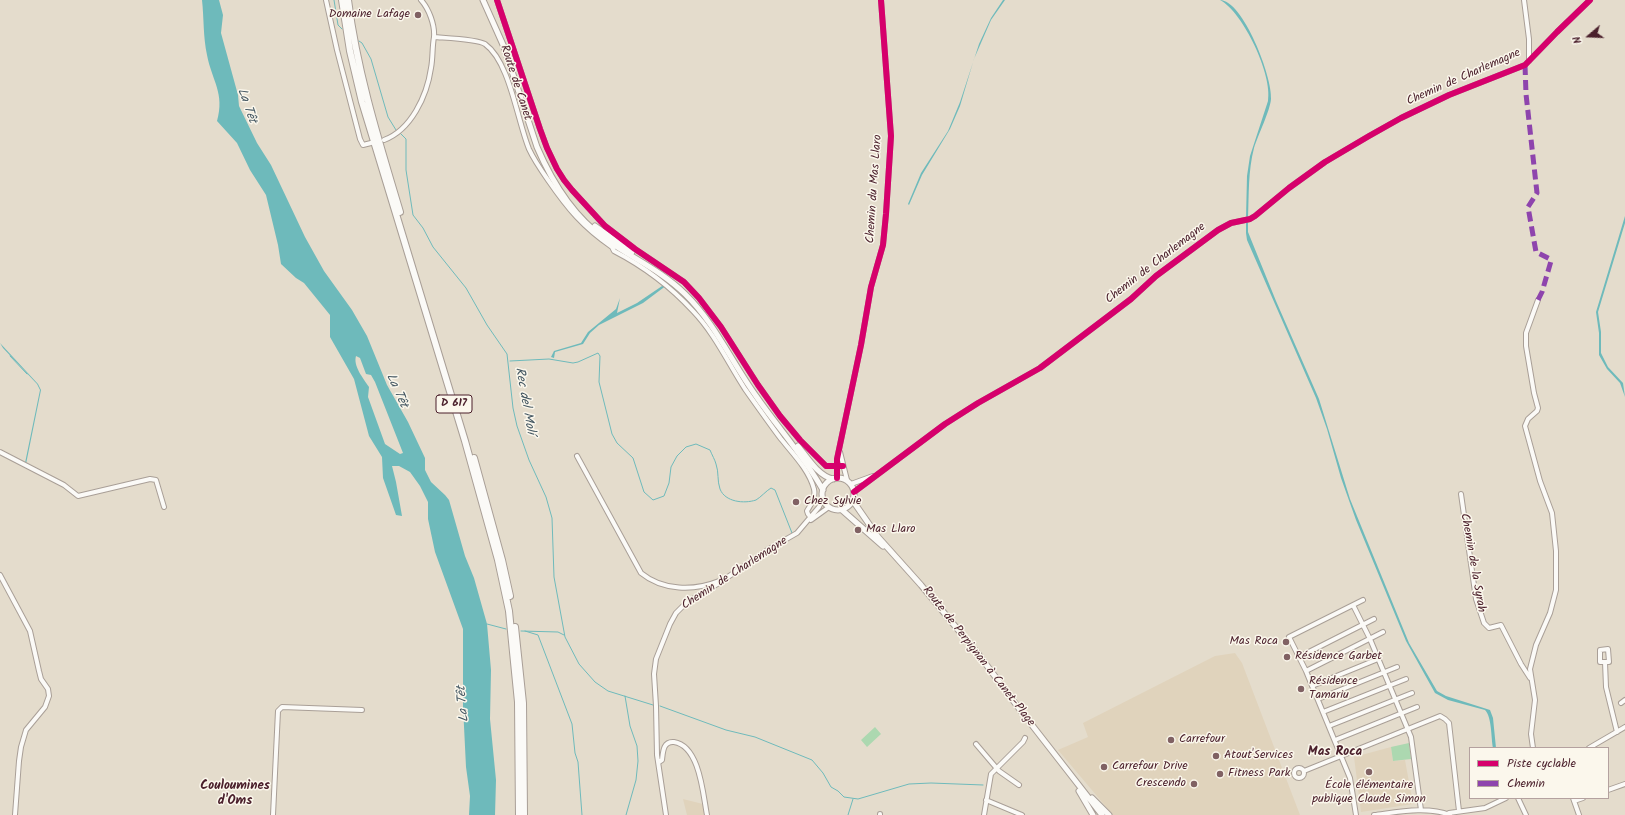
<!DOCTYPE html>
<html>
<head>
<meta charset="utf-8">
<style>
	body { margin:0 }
	#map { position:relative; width:1625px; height:815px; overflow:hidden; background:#e4dccc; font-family:Kalam,sans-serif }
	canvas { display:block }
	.legend { position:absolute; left:1469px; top:747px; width:140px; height:52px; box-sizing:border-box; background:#fbf7ec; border:1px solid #b4a19f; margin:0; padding:5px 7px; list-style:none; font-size:12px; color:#4a1f2b }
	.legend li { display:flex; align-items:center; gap:8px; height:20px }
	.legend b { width:20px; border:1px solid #b4a19f }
	.north { position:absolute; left:1569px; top:16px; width:40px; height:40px; -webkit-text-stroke:3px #fbf7ec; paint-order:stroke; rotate:251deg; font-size:11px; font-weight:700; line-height:16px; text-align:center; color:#4a1f2b }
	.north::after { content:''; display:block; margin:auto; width:14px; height:18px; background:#4a1f2b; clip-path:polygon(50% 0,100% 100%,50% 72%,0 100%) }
</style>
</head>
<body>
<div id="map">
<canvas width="1625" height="815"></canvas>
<ul class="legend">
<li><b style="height:5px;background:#d6006c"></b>Piste cyclable</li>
<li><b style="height:5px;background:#8e44ad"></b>Chemin</li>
</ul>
<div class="north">N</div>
</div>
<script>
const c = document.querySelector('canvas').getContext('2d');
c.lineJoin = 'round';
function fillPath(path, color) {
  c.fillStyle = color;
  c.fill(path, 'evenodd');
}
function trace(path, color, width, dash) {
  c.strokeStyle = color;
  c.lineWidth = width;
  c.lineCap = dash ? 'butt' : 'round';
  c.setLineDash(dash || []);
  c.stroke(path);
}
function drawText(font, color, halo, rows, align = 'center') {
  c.font = font + ' Kalam,sans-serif';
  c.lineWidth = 3;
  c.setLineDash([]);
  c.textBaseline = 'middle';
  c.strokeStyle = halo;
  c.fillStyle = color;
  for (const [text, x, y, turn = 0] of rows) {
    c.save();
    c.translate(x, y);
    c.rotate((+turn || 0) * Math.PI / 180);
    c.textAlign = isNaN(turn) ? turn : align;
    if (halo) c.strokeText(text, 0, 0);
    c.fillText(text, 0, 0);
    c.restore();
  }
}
fillPath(new Path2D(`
	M1235,653L1242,663L1300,815H1113L1058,750L1088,737L1083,723L1215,656Z
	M1391,747L1393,761L1405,760L1413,804L1361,812L1354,757Z
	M683,799L703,804L705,815H687Z`), '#e0d3bc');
fillPath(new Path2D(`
	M875,727L881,734L867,747L861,740Z
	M1409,743L1411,759L1393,761L1391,747Z`), '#acd8b0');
fillPath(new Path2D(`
	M202,0H219L223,15L221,33L238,95L239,106L257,143L271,165L305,237L324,271L352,310L367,336L387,385L408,422L425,458V470L431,482L445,495L449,500L465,556L474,578L487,624L491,670L490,719L496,780L495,815H469L470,796L466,767L463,706V629L435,552L428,519V502L420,486L410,472L399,466H392L396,482L402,516L396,515L383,478L382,457L369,436L354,379L330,337V315L304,283L296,278L281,264L278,245L266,195L250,170L237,143L217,121C225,93 212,81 207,55C203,37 204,18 202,0ZM356,356L360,358L366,374L371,375L375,382L403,453L400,454L385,444L368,397L369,387C363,378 353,366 356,356Z
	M1003,0H1005L991,20L974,59L960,106L950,129L922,175L909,205L908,204L921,173L948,131L960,102L979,44L991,18Z
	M1220,0C1243,0 1273,78 1271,99C1270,111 1258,135 1254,148C1248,171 1249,195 1248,218H1246L1247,176L1250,156L1268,101C1273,75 1243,12 1220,0Z
	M1625,216V223L1598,312L1601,332V353L1608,367L1623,383L1625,397L1620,383L1607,369L1599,355V333L1596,312Z
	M1248,220V232L1276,301L1319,399L1350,499L1409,643L1437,691L1446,696L1490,710L1493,718L1496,748H1493C1491,738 1492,717 1485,710L1448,700L1435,693L1406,641L1356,520L1341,478L1327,429L1316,398L1247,240L1246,233V221Z
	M665,284L667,285L643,303L599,325L590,333L583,344L555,352L554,358L551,357L554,351L581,343L588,332L616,309L620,298L617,313L637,303Z
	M0,343L38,384L41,390L26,464L25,463L40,390L37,384L3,348Z`), '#6ebabb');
trace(new Path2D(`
	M334,0L338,25L342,29
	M359,41L362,43L371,59L388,117L396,130
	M400,133L406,139V170L413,215L423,228L433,247L466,288L487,325L507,354L513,408L517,426L529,460L546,497L552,518L554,577L565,637L579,664L595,682L608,691L653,705
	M10,356L27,374
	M510,361L549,359L573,363L578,362L598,353L600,356L599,382L612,434L617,443L633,458L644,492L653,500L664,496L669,483L671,467L677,456L686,447L696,444L710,450C712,455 715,460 716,464C719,472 717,481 720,489C725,502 744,504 756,500C761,497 766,491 771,488L775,490L792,533
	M487,624L506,629
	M521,631L558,632L564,635
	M525,631L538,635L572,724L575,753L578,762L582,815
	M625,696L630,726L637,746L638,761L636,780L626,815
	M660,706L726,730L755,737L812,760L823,773L831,787L838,791L844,797L858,799L909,784L931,783L983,785
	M848,815L853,799`), '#6ebabb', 1);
const minor = new Path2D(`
	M326,0L337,50L360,139L363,145L371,143
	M421,0C429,9 435,25 434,37C445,38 477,39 485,44C510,62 517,120 529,149C534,160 541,170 548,180C568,209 583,227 612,247
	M497,0L540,129L547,148L557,169L564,180L572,190L605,226L635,249L684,282L699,298L721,327L758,385L780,416L800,440L826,466H843
	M1524,0L1529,39V61
	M384,140C411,130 427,96 431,68C433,58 432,48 434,37
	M614,244L612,247L614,251C643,266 671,287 693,311C715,334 728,363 745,389C757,406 769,423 781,439C793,454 809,470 814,489C816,498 811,504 807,511L808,514L812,519
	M0,452L64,485L78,496L150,479L156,480L164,507
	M840,452L847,480
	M577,456L641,573C663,591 694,591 719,581
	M837,478V459L861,345L871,287L883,245L886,214L891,136L881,0
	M851,484L873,476
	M854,492L945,424L978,403L1040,368L1131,299L1156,276L1218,230L1231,223L1250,219L1255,216L1289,188L1325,162L1369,136L1401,118L1449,95L1525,65L1557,32L1590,0
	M1461,494L1476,599L1484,623L1489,628L1501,625L1521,664L1530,678
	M811,520L829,507
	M0,575L30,631L39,671L41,679L48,689L49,696L45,707L26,730L21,747L19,761L15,815
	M1353,605L1370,639L1411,737L1421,810
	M1608,649L1609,662H1600V650Z
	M1299,657L1374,619
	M1605,662L1606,687L1617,732
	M1306,671L1383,632
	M1312,686L1378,659
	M1318,699L1397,667
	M1621,703L1625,700
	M1323,712L1406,679
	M1329,726L1412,693
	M1335,740L1417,707
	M976,744L999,771L1019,785
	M1533,748L1531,734L1535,700L1530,669L1536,645L1550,613L1556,590V551L1552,513L1540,481L1525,426L1528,419L1537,411L1538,408L1534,393L1526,346V333L1538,300
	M1589,748L1625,727
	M659,762L662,760C663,752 663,741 674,742C700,746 703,795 707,815
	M1294 773a5 5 0 1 1 10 0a5 5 0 1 1-10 0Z
	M1304,771L1440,716L1445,719L1449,723L1459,811
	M1608,790L1625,784
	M1518,798L1526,815
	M1573,798L1579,815
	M986,800L1022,815
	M1574,801L1583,798
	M1449,813L1485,808L1506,798
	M880,814V815
	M273,815L278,711L282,707L362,710
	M666,815L657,755L656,706L654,674L656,659L670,624L676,613L686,603L719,583L769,549L797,533L819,507L823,498
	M984,815L991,774L1023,742L1025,738
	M1356,815L1350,778L1306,671L1289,637L1363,600
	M1374,815C1398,812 1427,806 1450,815`);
const major = new Path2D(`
	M483,0L504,47L537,147C552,182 574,217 605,239C632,258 662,271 685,294C715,323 732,363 756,396C778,428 804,456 823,490
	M595,226L632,252
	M798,446C807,457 818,476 833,479
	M822 494a16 16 0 1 1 32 0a16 16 0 1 1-32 0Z
	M853,501L878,537L921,585L979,655L1021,711L1102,815
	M842,510L883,546
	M1079,791L1093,815
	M1092,798L1109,815`);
const highway = new Path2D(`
	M342,0L350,51L362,102L465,441L498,560L509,611L513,652L518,702L519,815
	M348,0C357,72 379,142 400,212
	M474,458L502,560L510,596
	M515,627L523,703L524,815`);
trace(minor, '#a99f97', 6);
trace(major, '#a99f97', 7);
trace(highway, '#a99f97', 8);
trace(minor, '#fbfaf7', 4);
trace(major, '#fbfaf7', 5);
trace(highway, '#fbfaf7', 6);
trace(new Path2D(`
	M1525,65L1526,94L1537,193L1528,207L1536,252L1550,259L1551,261L1542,292L1538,300`), '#8e44ad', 5, [10, 5]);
trace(new Path2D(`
	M497,0L540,129L547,148L557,169L564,180L572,190L605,226L635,249L684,282L699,298L721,327L758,385L780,416L800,440L826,466H843
	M837,478V459L861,345L871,287L883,245L886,214L891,136L881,0
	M854,492L945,424L978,403L1040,368L1131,299L1156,276L1218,230L1231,223L1250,219L1255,216L1289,188L1325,162L1369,136L1401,118L1449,95L1525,65L1557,32L1590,0`), '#d6006c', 6);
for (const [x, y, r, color] of [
	[418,15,4,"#806163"],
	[796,502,4,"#806163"],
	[858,530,4,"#806163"],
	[1286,642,4,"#806163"],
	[1287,657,4,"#806163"],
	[1301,689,4,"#806163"],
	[1171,740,4,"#806163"],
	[1216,756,4,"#806163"],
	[1104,767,4,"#806163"],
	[1369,772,4,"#806163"],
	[1220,774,4,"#806163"],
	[1194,784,4,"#806163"]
]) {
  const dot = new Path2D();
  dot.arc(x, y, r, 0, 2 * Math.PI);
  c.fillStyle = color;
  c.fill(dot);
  trace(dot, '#fbf7ec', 1.5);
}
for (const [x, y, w] of [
	[454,404,36]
]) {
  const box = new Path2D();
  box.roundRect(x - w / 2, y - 9, w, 18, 3);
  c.fillStyle = '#fbf7ec';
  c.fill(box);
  trace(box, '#4a1f2b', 1);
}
drawText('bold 11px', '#4a1f2b', null, [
	["D 617",454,404]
]);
drawText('12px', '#4a1f2b', '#fbf7ec', [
	["Domaine Lafage",410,15,"right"],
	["Chez Sylvie",804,502],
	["Mas Llaro",866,530],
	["Mas Roca",1278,642,"right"],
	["Résidence Garbet",1295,657],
	["Résidence",1309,682],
	["Tamariu",1309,696],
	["Carrefour",1179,740],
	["Atout'Services",1224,756],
	["Carrefour Drive",1112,767],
	["Fitness Park",1228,774],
	["Crescendo",1186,784,"right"],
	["École élémentaire",1369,786,"center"],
	["publique Claude Simon",1369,800,"center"]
], 'left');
drawText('12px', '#4a1f2b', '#fbf7ec', [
	["Chemin de Charlemagne",1464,78,-24],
	["Route de Canet",515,83,72],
	["Chemin du Mas Llaro",875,189,-86],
	["Chemin de Charlemagne",1156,264,-38],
	["Chemin de la Syrah",1472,563,80],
	["Chemin de Charlemagne",735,574,-33],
	["Route de Perpignan à Canet-Plage",978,657,52]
]);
drawText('italic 13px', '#445762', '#fbf7ec', [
	["La Têt",246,106,71],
	["La Têt",396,391,66],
	["Rec del Molí",524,401,80],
	["La Têt",464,704,-95]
]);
drawText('bold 13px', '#4a1f2b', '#fbf7ec', [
	["Mas Roca",1335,753],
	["Couloumines",235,787],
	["d'Oms",235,802]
]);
</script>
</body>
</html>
